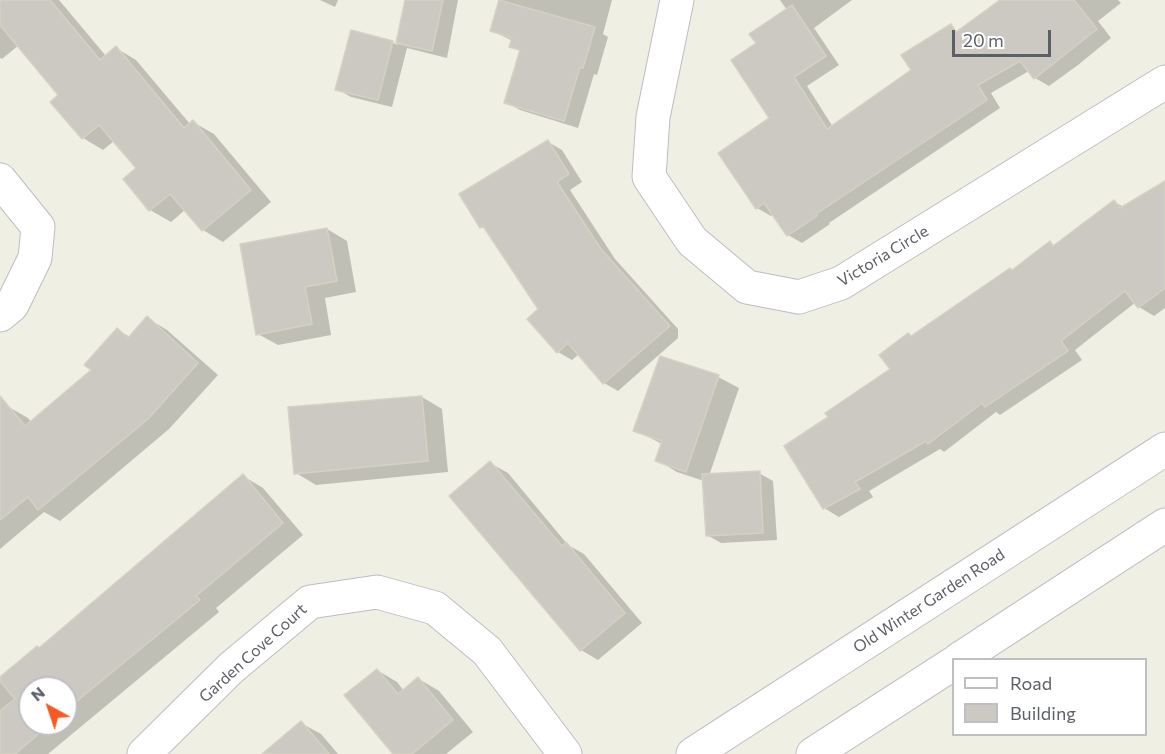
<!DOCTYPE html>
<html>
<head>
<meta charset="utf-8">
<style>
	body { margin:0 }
	#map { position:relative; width:1165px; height:754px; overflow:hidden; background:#f0efe4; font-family:Commissioner,sans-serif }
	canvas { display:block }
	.legend { position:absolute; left:952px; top:658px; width:195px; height:78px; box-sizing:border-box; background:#fff; border:2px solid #bebfc2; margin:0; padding:8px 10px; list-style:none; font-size:18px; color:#5c5f66 }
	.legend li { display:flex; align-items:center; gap:12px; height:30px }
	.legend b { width:30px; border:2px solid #bebfc2 }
	.north { position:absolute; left:18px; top:676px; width:60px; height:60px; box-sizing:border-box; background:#fff; border:2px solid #bebfc2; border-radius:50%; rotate:320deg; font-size:16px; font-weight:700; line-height:24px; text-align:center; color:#5c5f66 }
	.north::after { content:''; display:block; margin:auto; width:21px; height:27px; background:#f75923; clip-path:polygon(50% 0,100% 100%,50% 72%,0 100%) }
	.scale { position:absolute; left:952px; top:30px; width:99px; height:27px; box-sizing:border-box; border:3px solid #5c5f66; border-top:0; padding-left:8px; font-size:18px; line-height:21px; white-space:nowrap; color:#5c5f66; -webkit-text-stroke:4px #fff; paint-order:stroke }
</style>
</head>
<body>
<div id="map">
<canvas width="1165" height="754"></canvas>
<ul class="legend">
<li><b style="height:8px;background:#fff"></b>Road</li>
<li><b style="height:16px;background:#cbc9c1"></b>Building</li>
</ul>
<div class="north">N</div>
<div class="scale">20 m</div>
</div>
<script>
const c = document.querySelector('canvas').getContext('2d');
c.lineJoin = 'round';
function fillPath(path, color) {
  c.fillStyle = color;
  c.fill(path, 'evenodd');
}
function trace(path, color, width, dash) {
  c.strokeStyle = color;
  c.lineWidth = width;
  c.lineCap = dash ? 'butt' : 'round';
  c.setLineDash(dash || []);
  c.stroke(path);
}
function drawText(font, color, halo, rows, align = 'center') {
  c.font = font + ' Commissioner,sans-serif';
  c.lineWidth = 5;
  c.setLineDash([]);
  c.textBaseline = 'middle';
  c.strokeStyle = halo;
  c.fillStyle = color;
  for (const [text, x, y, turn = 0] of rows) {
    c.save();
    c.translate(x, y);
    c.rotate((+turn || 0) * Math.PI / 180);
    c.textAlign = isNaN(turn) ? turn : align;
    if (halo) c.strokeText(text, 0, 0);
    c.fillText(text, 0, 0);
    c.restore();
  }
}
fillPath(new Path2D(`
	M0,0H59L106,56L116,48L136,60L190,124L193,122L214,134L271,202L223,242L203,230L185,210L171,222L150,210L125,180L138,169L114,141L103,150L83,138L52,102L61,95L19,45L2,59L0,58Z
	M320,0H338L335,7Z
	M406,0H458L447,58L407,48L392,107L351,97L337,89L392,42L397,45Z
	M501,0H612L603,34L608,37L597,75L594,74L578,128L520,110L506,102L521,52L511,46L513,41L492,31Z
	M780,0H852L814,28L839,65L807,86L833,127L913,71L956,34L1002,0H1118L1121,3L1098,21L1111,38L1078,65L1049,86L1035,78L1029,71L991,93L1000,108L829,223L830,224L802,243L788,235L774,214L771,216L757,208L720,154L771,118L758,44L787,10Z
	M548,142L562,150L582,182L570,190L615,259L678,329V338L618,391L604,383L579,354L572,360L558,352L540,309L489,231L481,227Z
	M1165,183V308L1154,316L1139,307L1136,302L1075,350L1082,360L1000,415L996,412L944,452L940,449L869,491L873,497L839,517L824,508L830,418L892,369L913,337L1013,271L1050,243L1056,246L1114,202L1124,207Z
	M327,229L347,241L356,292L325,298L331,335L278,345L258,334Z
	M147,318L167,330L218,375L169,429L60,521L44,512L0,549V413L7,406L28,418L31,422L93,371L118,330L130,337Z
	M661,358L718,377L739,388L709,476L759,473L773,481L777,540L721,543L707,535L704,481L677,472L657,460L662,444L635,430Z
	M422,397L442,409L448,472L316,485L296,473Z
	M490,463L508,473L568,545L584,554L642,623L598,660L581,650Z
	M243,476L263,488L303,535L216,608L219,612L48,754H0V680L40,650ZM30,688H66V724H30Z
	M377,670L397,682L404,691L419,679L439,691L473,732L446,754H395Z
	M301,723L321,734L338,754H264Z`), '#0003');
const building = new Path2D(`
	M0,0H50L100,60L116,46L184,128L193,120L251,190L202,231L170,194L149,211L123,179L136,168L99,125L82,139L50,102L58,95L0,25Z
	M405,0H443L432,51L396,43Z
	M499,0L595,27L583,68L580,67L564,121L504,103L520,50L509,47L512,38L490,31Z
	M1000,0H1074L1097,29L1034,79L1020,61L978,85L987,100L816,214L817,216L787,236L764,203L756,209L718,153L769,118L731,60L756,43L749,34L792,5L826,56L794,77L827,129L911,70L901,55L951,24L956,32Z
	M351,30L393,41L378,100L335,90Z
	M548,140L569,174L557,182L601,249L670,326L603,384L568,343L557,353L527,319L538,309L483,226L480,228L459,194Z
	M1165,181V288L1138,308L1125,291L1061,341L1068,351L985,407L982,403L928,444L926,441L855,482L860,489L823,509L784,446L828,417L825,413L890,369L879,355L908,333L911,336L1010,268L1012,270L1050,241L1053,246L1114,200L1120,208Z
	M327,228L337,281L305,287L312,324L256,335L240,244Z
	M147,316L198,363L149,418L38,510L28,497L0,520V396L25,426L91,370L84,365L117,328L128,338Z
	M660,356L719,375L686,472L655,461L662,441L633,431Z
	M422,396L428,461L294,474L288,407Z
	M490,461L562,546L566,542L625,613L580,651L449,496Z
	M760,471L763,533L706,536L702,474Z
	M243,474L283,523L196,596L200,600L66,710V688H30V724H50L15,754H0V711L15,699L0,681V677L37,646L39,648Z
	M377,669L398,694L418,677L453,720L412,754H393L344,695Z
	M301,721L329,754H262Z`);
fillPath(building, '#cbc9c1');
trace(building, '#d5d2c2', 1.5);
const street = new Path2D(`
	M677,0L653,117L649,177L692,241L747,287L799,297L841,283L1165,82
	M0,180L38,227L35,258L12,305L0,315
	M144,754L231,668L310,602L377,592L435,608L487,651L565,754`);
const secondary = new Path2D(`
	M958,660L1165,525
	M693,754L1165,449
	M813,754L954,663`);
trace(street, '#bcbdc4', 35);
trace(secondary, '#bfc0c8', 35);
trace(street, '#fff', 33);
trace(secondary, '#fff', 33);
drawText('16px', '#5c5f66', '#fff', [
	["Victoria Circle",883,256,-31],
	["Old Winter Garden Road",929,601,-33],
	["Garden Cove Court",253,653,-42]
]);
</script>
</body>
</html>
